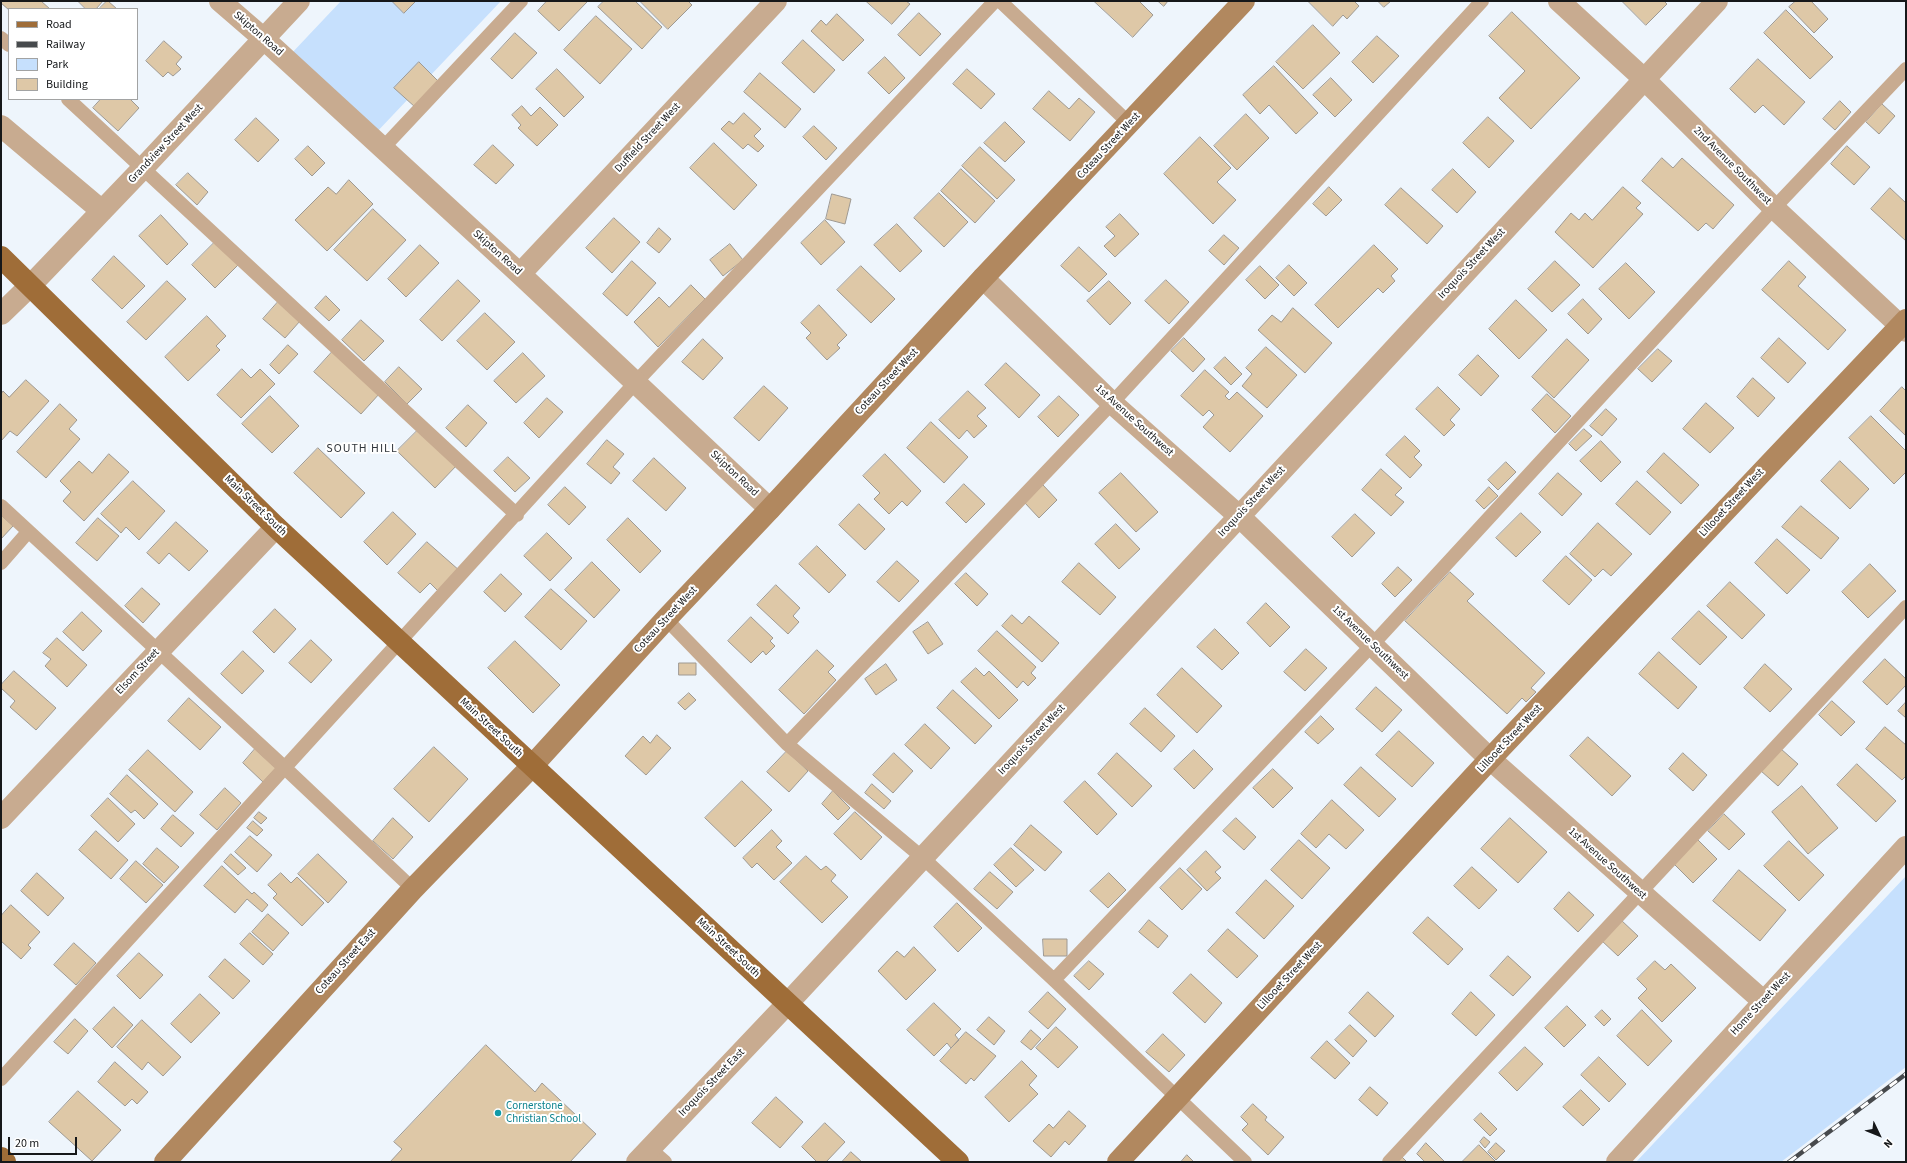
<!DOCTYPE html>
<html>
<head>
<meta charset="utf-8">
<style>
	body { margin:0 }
	#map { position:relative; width:1907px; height:1163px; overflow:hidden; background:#eef5fc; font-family:"Source Sans 3",sans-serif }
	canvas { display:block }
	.frame { position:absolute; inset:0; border:2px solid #16181a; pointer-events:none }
	.legend { position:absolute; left:8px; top:8px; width:130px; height:92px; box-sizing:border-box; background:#fff; border:1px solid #a2a3a3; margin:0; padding:5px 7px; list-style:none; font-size:12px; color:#16181a }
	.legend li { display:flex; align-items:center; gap:8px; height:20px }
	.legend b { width:20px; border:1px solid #a2a3a3 }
	.north { position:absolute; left:1859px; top:1115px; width:40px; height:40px; -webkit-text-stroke:3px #fff; paint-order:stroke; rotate:133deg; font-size:11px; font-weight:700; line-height:16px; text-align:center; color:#16181a }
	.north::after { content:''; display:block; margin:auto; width:14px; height:18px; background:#16181a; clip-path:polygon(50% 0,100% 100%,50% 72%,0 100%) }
	.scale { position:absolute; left:8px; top:1137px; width:69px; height:18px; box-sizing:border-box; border:2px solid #16181a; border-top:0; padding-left:5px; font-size:12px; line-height:14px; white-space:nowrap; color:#16181a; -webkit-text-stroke:3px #fff; paint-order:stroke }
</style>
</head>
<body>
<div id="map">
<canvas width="1907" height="1163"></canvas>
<div class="frame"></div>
<ul class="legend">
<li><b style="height:5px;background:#9f6d38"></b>Road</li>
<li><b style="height:5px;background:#474a4d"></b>Railway</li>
<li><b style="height:11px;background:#c6e0fd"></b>Park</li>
<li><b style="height:11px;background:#dec8a7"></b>Building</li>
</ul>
<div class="north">N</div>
<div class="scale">20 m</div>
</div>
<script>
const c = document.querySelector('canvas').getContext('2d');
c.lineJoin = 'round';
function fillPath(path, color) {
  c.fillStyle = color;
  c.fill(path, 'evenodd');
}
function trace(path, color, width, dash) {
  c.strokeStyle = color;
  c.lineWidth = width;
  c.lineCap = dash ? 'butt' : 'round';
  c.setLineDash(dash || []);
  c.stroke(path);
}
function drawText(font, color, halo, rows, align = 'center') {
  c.font = font + ' "Source Sans 3",sans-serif';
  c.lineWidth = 4;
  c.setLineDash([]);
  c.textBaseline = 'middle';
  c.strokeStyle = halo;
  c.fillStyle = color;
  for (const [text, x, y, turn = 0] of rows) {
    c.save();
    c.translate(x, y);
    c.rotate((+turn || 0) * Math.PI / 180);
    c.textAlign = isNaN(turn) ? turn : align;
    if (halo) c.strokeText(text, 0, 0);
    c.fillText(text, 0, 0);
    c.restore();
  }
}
fillPath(new Path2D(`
	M341,1H501L374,135L290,55Z
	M1906,876V1067L1781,1162H1636Z`), '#c6e0fd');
const building = new Path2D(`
	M2,1H41L50,9H9V10L1,3Z
	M78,1H103L96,9H86Z
	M107,1H108L117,9H101L100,8Z
	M392,1H416L404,13Z
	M547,1H586L587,2L559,31L538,11Z
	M604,1H635L662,27L642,49L598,7Z
	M640,1H688L692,5L668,29Z
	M866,1H906L910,4L892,24Z
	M1094,1H1139L1153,15L1133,37Z
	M1158,1H1168L1164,6Z
	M1308,1H1354L1359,6L1347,19L1343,15L1333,26Z
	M1378,1H1391L1384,7Z
	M1622,1H1664L1667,4L1646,25Z
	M1796,1H1811L1828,19L1814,33L1789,7Z
	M1786,10L1833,57L1810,79L1764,33Z
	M1512,12L1580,78L1531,129L1499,98L1525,71L1489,36Z
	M919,13L941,34L920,56L898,35Z
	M837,14L864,40L843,61L811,31L821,20L826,25Z
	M596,16L632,49L600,84L564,50Z
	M1313,25L1340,53L1303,89L1276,62Z
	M515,33L537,53L512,79L491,59Z
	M1377,36L1399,56L1373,83L1352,62Z
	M803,40L835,70L814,93L782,63Z
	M164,41L182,57L176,64L181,69L173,76L168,72L163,77L146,61Z
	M885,57L905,78L889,94L868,73Z
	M1758,59L1805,102L1784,125L1763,105L1755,113L1730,89Z
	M419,62L439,82L415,107L394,88Z
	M1274,66L1318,113L1296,134L1269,105L1260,114L1243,95Z
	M557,69L584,97L564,117L536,89Z
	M967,69L995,94L981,109L953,84Z
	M760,73L801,109L785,128L744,92Z
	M1331,78L1352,100L1335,117L1313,95Z
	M1049,91L1069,109L1079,98L1095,112L1070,141L1033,109Z
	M101,99H130L139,108L118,131L93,108Z
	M1840,101L1851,112L1835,130L1823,119Z
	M1882,104L1895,116L1879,134L1866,122Z
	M522,106L531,116L540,107L558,125L537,146L518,128L521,125L512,115Z
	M744,113L761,129L754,136L764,146L758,152L748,144L743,149L721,129L729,121L733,124Z
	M1246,114L1269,138L1237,170L1214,146Z
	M1488,117L1514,141L1489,168L1463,143Z
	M256,118L279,140L258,162L235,140Z
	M1005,122L1025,142L1005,162L984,143Z
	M814,126L837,148L826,160L803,137Z
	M1200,137L1231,168L1217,182L1236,200L1213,224L1164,174Z
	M714,143L757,185L734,210L690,168Z
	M493,145L514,165L496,184L474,165Z
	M308,146L325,163L312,176L295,159Z
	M1847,146L1870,167L1854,185L1831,164Z
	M980,147L1015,180L997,199L962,166Z
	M1662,158L1673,168L1682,158L1734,205L1713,229L1706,223L1698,231L1642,181Z
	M961,169L995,201L975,223L941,191Z
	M1453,169L1476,192L1457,213L1432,190Z
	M188,173L208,192L197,205L176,185Z
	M349,180L373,204L327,251L295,220L328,187L336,194Z
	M1329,187L1342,200L1326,216L1313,204Z
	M1623,187L1641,203L1636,208L1643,214L1593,268L1555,232L1571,213L1579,220L1585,213L1592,220Z
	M1401,188L1443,226L1427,244L1385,205Z
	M1890,188L1906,203V241L1871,209Z
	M939,193L968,222L944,247L914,218Z
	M832,194L851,199L845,224L826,219Z
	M373,209L406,240L367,281L334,250Z
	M1120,214L1139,234L1115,257L1104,246L1115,236L1106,227Z
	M161,215L188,244L167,265L139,236Z
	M614,218L640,242L612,273L586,248Z
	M825,220L845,242L821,265L801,243Z
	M897,224L922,251L900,272L874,245Z
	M659,228L671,239L659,253L647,243Z
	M1224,235L1239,248L1224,265L1209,251Z
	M215,242L238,265L215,288L192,265Z
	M730,244L743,260L723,276L710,260Z
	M420,245L439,263L406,297L388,279Z
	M1374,245L1398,269L1391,276L1395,281L1383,293L1378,288L1338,328L1315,305Z
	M1079,247L1107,274L1089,292L1061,266Z
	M114,256L145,286L122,309L92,280Z
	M632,261L656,283L627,316L603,294Z
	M1555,261L1580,285L1552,312L1528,289Z
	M1789,261L1806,277L1798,286L1846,330L1828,350L1762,290Z
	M1626,263L1655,292L1629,319L1599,289Z
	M1289,265L1307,283L1294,296L1276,278Z
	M861,266L895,299L871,323L837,290Z
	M1260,266L1279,285L1265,299L1246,280Z
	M458,280L480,301L442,341L420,320Z
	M1166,280L1189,302L1169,324L1145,301Z
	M167,281L186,299L146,340L127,322Z
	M1109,281L1131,303L1110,325L1087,301Z
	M691,285L705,299L658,347L634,322L659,297L669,307Z
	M326,296L340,310L329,321L315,308Z
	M1583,299L1602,319L1588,334L1568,314Z
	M1516,300L1547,330L1519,359L1489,329Z
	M278,302L300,321L285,338L263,319Z
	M819,305L847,335L837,345L840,348L827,360L806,338L811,333L801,323Z
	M1293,308L1332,343L1305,373L1258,330L1272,315L1281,322Z
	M485,313L515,342L487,370L457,341Z
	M207,316L226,336L216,346L220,350L188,381L165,357Z
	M361,320L384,341L364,361L342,340Z
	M1184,338L1205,359L1193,372L1171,351Z
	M1779,338L1806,363L1788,383L1761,358Z
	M703,339L723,358L703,380L682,362Z
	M1567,339L1589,360L1554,398L1532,377Z
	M288,345L298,354L279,374L270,365Z
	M1266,347L1297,375L1267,408L1242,386L1252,374L1246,368Z
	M1658,349L1672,361L1652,382L1638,369Z
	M333,351L380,393L361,414L314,372Z
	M523,353L545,376L516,403L494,381Z
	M1478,355L1499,376L1481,396L1459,375Z
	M1225,357L1242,374L1231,385L1214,368Z
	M1006,363L1040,395L1019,418L985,385Z
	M399,367L422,389L407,404L385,382Z
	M242,369L251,378L260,369L275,384L241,418L217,395Z
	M1205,370L1229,392L1225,396L1229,400L1237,392L1263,416L1230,452L1203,427L1214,415L1209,410L1203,416L1181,396Z
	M1753,378L1775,398L1758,417L1737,397Z
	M26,380L49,401L17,436L10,431L1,441V394L3,391L9,397Z
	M764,386L788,408L759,441L734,418Z
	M1438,387L1460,409L1450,420L1455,425L1444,436L1416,409Z
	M1902,387L1906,391V436L1880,411Z
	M968,391L986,408L977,416L987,426L974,438L967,430L959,439L939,420Z
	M1547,394L1571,416L1555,433L1532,410Z
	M270,396L299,426L272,453L242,424Z
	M1059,396L1079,415L1058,437L1038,417Z
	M547,398L563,412L539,438L524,423Z
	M1706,403L1734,428L1710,453L1683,429Z
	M60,404L77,420L69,429L80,439L46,478L17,452Z
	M468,405L487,423L466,447L446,428Z
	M1606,409L1617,419L1602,436L1590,426Z
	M1871,416L1906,451V472L1894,484L1849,438Z
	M931,422L968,457L944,483L907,448Z
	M420,428L458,464L435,488L397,451Z
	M1584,429L1592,436L1576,451L1569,444Z
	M1405,436L1420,451L1414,457L1422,465L1410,478L1386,455Z
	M607,440L624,454L613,467L620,473L611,484L587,464Z
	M1601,441L1621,462L1601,482L1580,461Z
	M318,448L365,493L341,518L294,473Z
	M1664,453L1699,485L1681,504L1647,472Z
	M109,454L129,472L84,521L63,501L71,492L60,481L79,461L92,473Z
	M885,454L921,491L907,506L902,501L889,514L874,499L880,493L863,476Z
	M508,457L530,478L515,492L494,471Z
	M654,458L686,488L666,511L633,481Z
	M1840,461L1869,489L1850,509L1821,481Z
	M1506,462L1516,472L1498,490L1488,480Z
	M1381,469L1402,488L1395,495L1404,502L1391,516L1362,490Z
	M1121,473L1158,512L1136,532L1099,493Z
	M1558,473L1582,494L1562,516L1539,494Z
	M133,481L165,511L139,540L126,527L121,533L101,514Z
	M1637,481L1671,512L1650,535L1616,504Z
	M964,484L985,504L966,523L946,503Z
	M1043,485L1057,500L1039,518L1025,503Z
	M565,487L586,507L569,525L548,505Z
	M1489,487L1498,496L1484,509L1476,501Z
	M859,504L885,529L865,550L839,525Z
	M1801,506L1839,538L1821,559L1782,527Z
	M393,512L416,534L387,565L364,542Z
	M1521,513L1541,532L1516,557L1496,538Z
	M1355,514L1375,533L1352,557L1332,537Z
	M1,515L13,526L1,539Z
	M98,518L119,536L97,561L76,543Z
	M628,518L661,551L640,573L607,540Z
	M176,522L208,551L189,571L169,553L159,564L147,553Z
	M1598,523L1632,554L1611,576L1603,569L1595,577L1570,554Z
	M1116,524L1140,549L1119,569L1095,544Z
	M547,533L572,558L550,581L524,556Z
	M1777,539L1810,570L1787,594L1755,563Z
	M427,542L460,571L440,593L430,583L420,593L398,573Z
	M817,546L846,575L829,593L799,564Z
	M1566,556L1592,580L1569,605L1543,581Z
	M897,561L919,581L899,602L877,582Z
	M592,562L620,590L594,618L565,590Z
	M1079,563L1116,597L1100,615L1062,582Z
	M1870,564L1896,591L1868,618L1842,592Z
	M1398,567L1412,580L1395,597L1382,584Z
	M1450,572L1474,594L1467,601L1545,673L1531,688L1536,692L1526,702L1522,698L1507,714L1405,621Z
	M966,573L988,594L977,606L955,584Z
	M501,574L522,594L505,612L484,592Z
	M1730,582L1765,615L1742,639L1707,606Z
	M776,585L800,608L793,616L799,622L788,634L757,605Z
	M142,588L160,604L143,623L125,606Z
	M551,589L587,621L561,650L525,617Z
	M1266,603L1290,627L1270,647L1247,623Z
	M275,609L296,629L274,653L253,632Z
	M1699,611L1727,637L1700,665L1672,639Z
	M82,612L102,631L83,651L63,632Z
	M1012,615L1022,624L1029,616L1059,643L1042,662L1002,626Z
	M751,617L773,638L770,641L775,646L766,655L763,651L751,663L728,641Z
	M928,622L943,644L928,654L913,632Z
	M1215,629L1239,653L1222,670L1197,647Z
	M997,631L1036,667L1031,673L1036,678L1028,686L1023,681L1017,688L978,651Z
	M57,638L87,665L67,687L45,666L51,659L43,653Z
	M311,640L332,660L311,683L289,663Z
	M515,641L560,685L533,713L488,668Z
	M1306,649L1327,668L1305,691L1284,672Z
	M817,650L834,666L828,672L836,680L804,714L779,690Z
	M243,651L264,671L242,694L221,674Z
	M1659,652L1697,687L1678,709L1639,674Z
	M1885,659L1906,679V685L1887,705L1863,682Z
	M679,663H696V675H679Z
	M886,664L897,680L876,695L865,679Z
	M1765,664L1792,689L1770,712L1744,688Z
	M976,668L984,676L989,671L1018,700L999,719L961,682Z
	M1182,668L1222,706L1197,733L1157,695Z
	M14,671L56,708L36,730L10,707L15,701L1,688V685Z
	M1376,687L1402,710L1382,732L1356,709Z
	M953,690L992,726L975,744L937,708Z
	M689,693L696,700L685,710L678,703Z
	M189,698L221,727L200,750L168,721Z
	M1832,701L1855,722L1841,736L1819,715Z
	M1906,702V718L1898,711Z
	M1145,708L1175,736L1161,752L1130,724Z
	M1321,716L1334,729L1318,744L1305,732Z
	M925,724L950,748L931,769L905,745Z
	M1885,727L1906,745V776L1902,780L1866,749Z
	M1399,731L1434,763L1412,787L1376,755Z
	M657,735L671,748L646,775L625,756L643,736L650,743Z
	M1588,737L1631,776L1612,796L1570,756Z
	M434,747L468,779L429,822L394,789Z
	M255,749L276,768L263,782L243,763Z
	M1781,749L1798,764L1778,786L1761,771Z
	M148,750L193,792L175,812L129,770Z
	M1194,750L1213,769L1194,789L1174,769Z
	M787,751L808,771L789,792L767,772Z
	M894,753L913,771L893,793L873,775Z
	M1117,753L1152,786L1132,807L1098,774Z
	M1683,753L1707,775L1693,791L1669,769Z
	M1857,764L1896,801L1876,822L1837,785Z
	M1361,767L1396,799L1379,817L1344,785Z
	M1273,769L1293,788L1273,808L1253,788Z
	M127,775L158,804L144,819L135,810L131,813L110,794Z
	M742,781L772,810L735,847L705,818Z
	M1085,781L1117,814L1097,835L1064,802Z
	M872,784L891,801L884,809L865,793Z
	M1802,786L1838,828L1808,854L1772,812Z
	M225,788L241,803L217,830L200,815Z
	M833,791L850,808L838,820L822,804Z
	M108,798L135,824L118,842L91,816Z
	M1332,800L1364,830L1346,849L1329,834L1316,848L1301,834Z
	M259,812L267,818L261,824L254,818Z
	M855,812L882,837L861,860L834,834Z
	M1724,814L1745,834L1729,850L1708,831Z
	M173,815L194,833L181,847L161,829Z
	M393,818L413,837L393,859L373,841Z
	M1236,818L1256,837L1244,850L1223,831Z
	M1510,818L1547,852L1518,883L1481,849Z
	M253,821L263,830L257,836L247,828Z
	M1031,825L1062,852L1045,871L1014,845Z
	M772,830L782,841L776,847L792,863L774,880L757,863L752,868L743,858Z
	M96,831L128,860L111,879L79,850Z
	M250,836L272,855L257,872L235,852Z
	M1694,836L1717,859L1693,883L1670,860Z
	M1299,840L1330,868L1302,899L1271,870Z
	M1789,841L1824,875L1799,901L1764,866Z
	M157,848L179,867L164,883L143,864Z
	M1011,848L1034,870L1016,887L994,865Z
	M1206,851L1221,867L1215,872L1221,878L1207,891L1187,870Z
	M231,854L246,868L238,875L224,862Z
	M318,854L347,882L328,903L298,874Z
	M806,856L821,870L826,866L836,875L831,881L848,897L822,923L780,882Z
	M136,861L163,885L146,903L120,879Z
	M222,866L252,894L254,892L268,905L262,912L247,899L235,913L204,886Z
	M1472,867L1497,890L1479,909L1454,886Z
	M1180,868L1202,889L1182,910L1160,888Z
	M1739,870L1786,910L1760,941L1713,901Z
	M990,872L1013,892L997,909L974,889Z
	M37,873L64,898L48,916L21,891Z
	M281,873L291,883L297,877L324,903L302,926L273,898L277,894L268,885Z
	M1109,873L1126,890L1108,908L1090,891Z
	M1266,880L1294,906L1264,939L1236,913Z
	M1569,892L1594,915L1578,932L1554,909Z
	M957,903L982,928L958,952L934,927Z
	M11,905L40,932L28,945L31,948L21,959L1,941V916Z
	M268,914L289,933L273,951L252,932Z
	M1428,917L1463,949L1448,965L1413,933Z
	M1149,920L1168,936L1158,948L1139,932Z
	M1621,920L1638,936L1618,956L1601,940Z
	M1228,929L1258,956L1237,978L1208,951Z
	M250,933L273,954L263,965L240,944Z
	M1043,939H1067V956H1044Z
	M74,943L96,963L76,985L54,965Z
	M914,947L936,970L906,1000L878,971L897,951L904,957Z
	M139,953L163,975L140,999L117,976Z
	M1508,956L1531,977L1513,996L1490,976Z
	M225,959L250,981L233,999L209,977Z
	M1089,961L1104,974L1089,990L1074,976Z
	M1655,961L1665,970L1671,964L1696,988L1662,1022L1638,998L1647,989L1637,979Z
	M1191,974L1222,1003L1205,1023L1173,993Z
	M1048,992L1066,1009L1048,1029L1029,1012Z
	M1368,992L1394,1016L1375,1037L1349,1013Z
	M1471,992L1495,1015L1476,1036L1452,1014Z
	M200,994L220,1013L191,1043L171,1024Z
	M934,1003L961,1029L955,1035L959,1040L951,1048L947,1043L934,1056L907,1030Z
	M1567,1006L1586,1025L1564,1047L1545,1028Z
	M114,1007L133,1025L112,1048L93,1029Z
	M1602,1010L1611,1019L1604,1026L1595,1017Z
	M1642,1010L1672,1041L1648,1066L1617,1036Z
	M989,1017L1005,1031L994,1045L977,1030Z
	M75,1019L88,1031L68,1054L54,1042Z
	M142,1020L181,1057L163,1076L148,1062L142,1070L117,1047Z
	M1350,1025L1367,1041L1353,1057L1335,1040Z
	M1056,1027L1078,1047L1058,1068L1036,1048Z
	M1031,1030L1041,1039L1031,1050L1021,1042Z
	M966,1032L996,1056L974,1081L971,1078L966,1084L940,1061Z
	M1163,1034L1185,1055L1169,1072L1146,1052Z
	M1327,1041L1350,1063L1335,1079L1311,1058Z
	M486,1045L535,1092L542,1083L596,1134L570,1162H390L402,1149L394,1142Z
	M1525,1047L1543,1064L1517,1091L1499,1073Z
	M1599,1057L1626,1084L1609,1102L1581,1075Z
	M1022,1061L1037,1076L1029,1085L1038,1094L1009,1122L985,1097Z
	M115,1062L148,1092L137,1104L132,1099L125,1106L98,1082Z
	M1370,1087L1388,1103L1377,1116L1359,1100Z
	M1581,1090L1600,1109L1583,1126L1563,1107Z
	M78,1091L121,1130L92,1161L49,1122Z
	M776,1097L803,1122L780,1148L752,1123Z
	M1253,1104L1267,1117L1265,1120L1284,1137L1268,1155L1242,1130L1248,1124L1241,1117Z
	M1069,1111L1086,1126L1069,1145L1065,1141L1051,1157L1033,1141L1049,1124L1053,1128Z
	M1481,1113L1497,1129L1490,1136L1474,1120Z
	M825,1123L845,1142L826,1162H817L802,1147Z
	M1484,1137L1490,1142L1485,1148L1480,1142Z
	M1426,1143L1445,1162H1425L1417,1154Z
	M1496,1143L1505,1151L1496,1160L1488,1152Z
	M1479,1145L1496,1162H1462Z
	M851,1152L862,1162H842Z
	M1187,1155L1194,1162H1181Z
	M1402,1157L1407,1162H1398Z`);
fillPath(building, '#dec8a7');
trace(building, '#9e9992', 1);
trace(new Path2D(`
	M1000,1L1130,124
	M1,38L9,45
	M68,99L517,515
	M382,149L521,1
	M1,506L285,768L413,889
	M1,563L28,532
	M666,619L787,744L923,858L1054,980L1245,1162
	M787,744L1112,403L1482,1
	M1054,980L1372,645L1774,208L1906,69
	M1,1079L636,382L995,1
	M649,1148L665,1162
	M1389,1162L1906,607`), '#c8ab90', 14);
trace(new Path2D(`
	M220,1L264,39L520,274L770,509
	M1559,1L1644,79L1774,208L1906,331
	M1,126L102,211
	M520,274L776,1
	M983,278L1112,403L1239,516L1490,759L1763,1001
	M1,314L31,285L143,168L299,1
	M1,818L276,527
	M637,1162L788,1003L1717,1
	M1617,1162L1906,847`), '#c8ab90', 22);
trace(new Path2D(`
	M165,1162L413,889L532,766L666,619L770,509L983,278L1244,1
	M1118,1162L1490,759L1906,320`), '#b1885f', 22);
trace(new Path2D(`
	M1,257L276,527L958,1162
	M1,1158L5,1162`), '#9f6d38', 22);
const rail = new Path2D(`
	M1789,1162L1906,1074`);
trace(rail, '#474a4d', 4.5);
trace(rail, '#fff', 3, [9]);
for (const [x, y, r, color] of [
	[498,1113,4,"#0f9aa8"]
]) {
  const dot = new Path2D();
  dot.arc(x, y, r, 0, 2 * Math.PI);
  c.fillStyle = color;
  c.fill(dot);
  trace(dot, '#fff', 1.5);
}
drawText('11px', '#16181a', '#fff', [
	["Skipton Road",258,34,41],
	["Duffield Street West",648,138,-47],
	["Grandview Street West",166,144,-47],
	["Coteau Street West",1109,146,-47],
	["2nd Avenue Southwest",1732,166,45],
	["Skipton Road",497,253,42],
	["Iroquois Street West",1472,264,-47],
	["Coteau Street West",887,382,-47],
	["1st Avenue Southwest",1134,421,42],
	["Skipton Road",734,474,43],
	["Iroquois Street West",1252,502,-47],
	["Lillooet Street West",1732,503,-47],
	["Main Street South",255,506,44],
	["Coteau Street West",666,620,-47],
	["1st Avenue Southwest",1370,643,44],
	["Elsom Street",138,672,-47],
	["Main Street South",491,728,43],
	["Lillooet Street West",1510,739,-47],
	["Iroquois Street West",1032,740,-47],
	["1st Avenue Southwest",1607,864,42],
	["Main Street South",728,948,43],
	["Coteau Street East",346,962,-48],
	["Lillooet Street West",1290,976,-47],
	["Home Street West",1761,1004,-47],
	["Iroquois Street East",712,1083,-46]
]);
drawText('11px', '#0d838f', '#fff', [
	["Cornerstone",506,1107],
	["Christian School",506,1120]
], 'left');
c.letterSpacing = '1px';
drawText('12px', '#31363b', '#fff', [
	["SOUTH HILL",362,449]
]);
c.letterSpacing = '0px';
</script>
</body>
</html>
